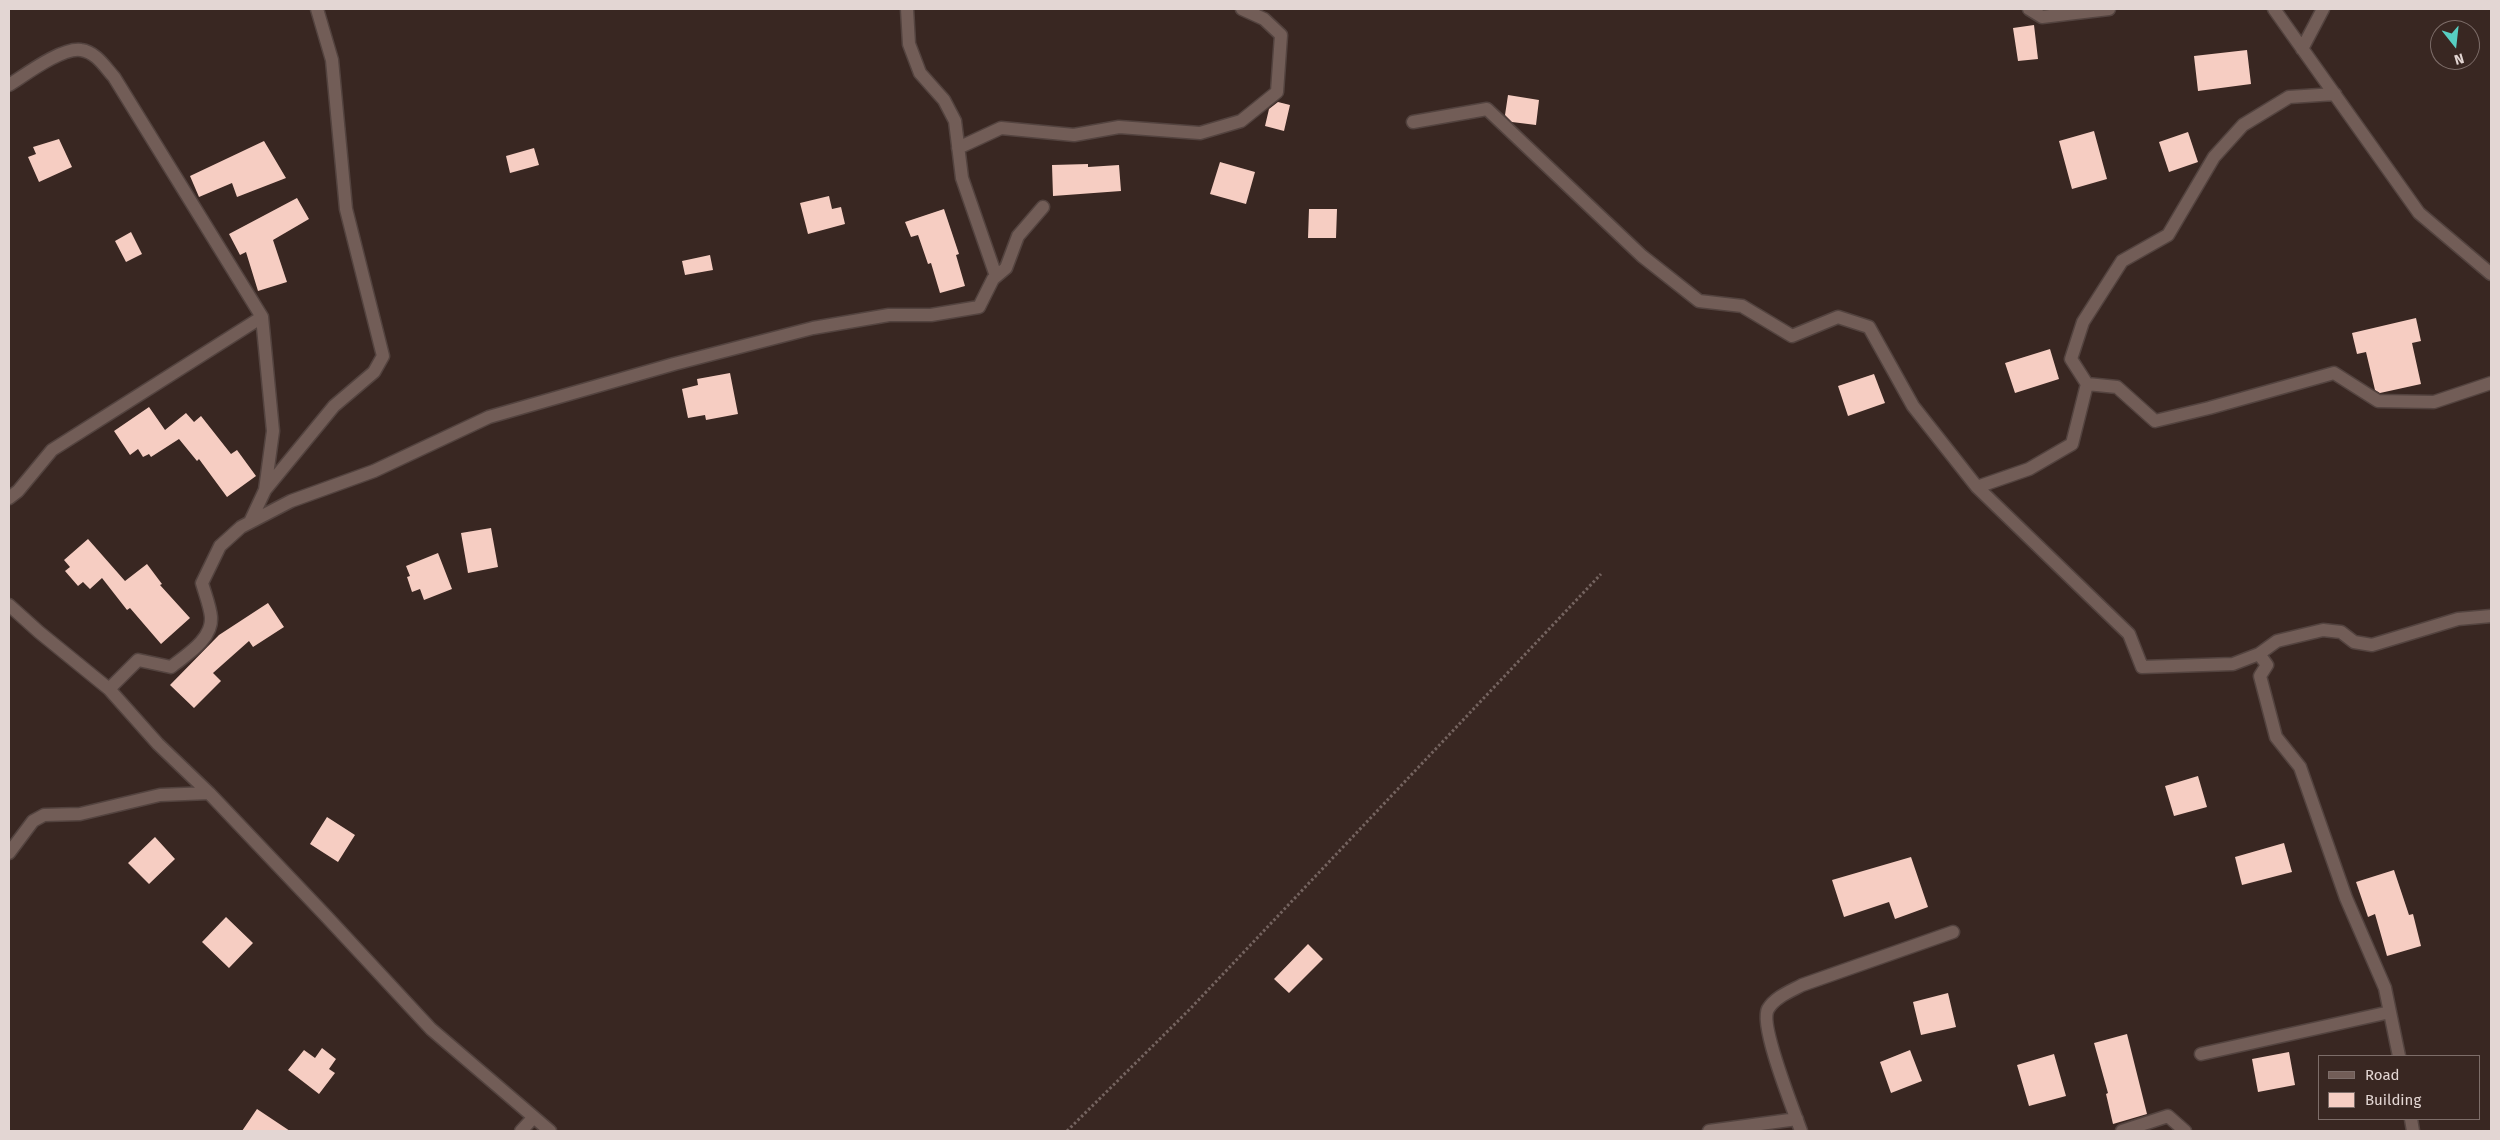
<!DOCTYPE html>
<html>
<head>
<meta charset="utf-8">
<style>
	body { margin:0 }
	#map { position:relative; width:2500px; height:1140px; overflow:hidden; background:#392722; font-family:"Fira Sans",sans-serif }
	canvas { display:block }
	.frame { position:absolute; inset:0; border:10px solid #e3d6d3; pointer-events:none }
	.legend { position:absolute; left:2318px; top:1055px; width:162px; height:65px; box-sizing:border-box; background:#392722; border:1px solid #7d6d69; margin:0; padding:6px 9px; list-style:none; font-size:15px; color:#e3d6d3 }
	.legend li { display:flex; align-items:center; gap:10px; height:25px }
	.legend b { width:25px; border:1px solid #7d6d69 }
	.north { position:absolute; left:2430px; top:20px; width:50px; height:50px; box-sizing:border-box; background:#392722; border:1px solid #7d6d69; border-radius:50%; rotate:164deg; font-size:14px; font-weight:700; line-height:20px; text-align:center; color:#e3d6d3 }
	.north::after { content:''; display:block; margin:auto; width:18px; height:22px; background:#57cec2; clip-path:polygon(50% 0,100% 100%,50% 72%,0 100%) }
</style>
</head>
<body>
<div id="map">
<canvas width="2500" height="1140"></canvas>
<div class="frame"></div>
<ul class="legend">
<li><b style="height:6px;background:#725d57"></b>Road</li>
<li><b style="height:14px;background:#f6cdc2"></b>Building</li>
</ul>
<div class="north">N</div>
</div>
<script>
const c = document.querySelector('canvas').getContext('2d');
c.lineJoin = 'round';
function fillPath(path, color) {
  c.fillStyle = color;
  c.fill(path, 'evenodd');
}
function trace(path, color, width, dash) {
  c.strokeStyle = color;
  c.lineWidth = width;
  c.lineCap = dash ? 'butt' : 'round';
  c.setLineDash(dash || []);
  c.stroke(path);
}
fillPath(new Path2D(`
	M2034,25L2038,59L2018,61L2013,28Z
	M2247,50L2251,84L2198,91L2194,56Z
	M1508,95L1539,100L1536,125L1512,122L1505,115Z
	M1278,102L1290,105L1284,131L1265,126L1269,109Z
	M2094,131L2107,179L2072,189L2059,141Z
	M2188,132L2198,162L2169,172L2159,142Z
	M59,139L72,167L39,182L28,157L36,154L33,147Z
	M264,141L286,178L237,197L232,183L199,197L190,176Z
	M534,148L539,165L510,173L506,156Z
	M1220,162L1255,172L1246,204L1210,194Z
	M1088,164V167L1119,165L1121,191L1053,196L1052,165Z
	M829,196L832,209L841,207L845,224L808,234L800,203Z
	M297,198L309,219L273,240L287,282L258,291L246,252L240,255L229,234Z
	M944,209L959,254L956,255L965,286L940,293L931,263L928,264L918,235L911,237L905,222Z
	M1309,209H1337L1336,238H1308Z
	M131,232L142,254L126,262L115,241Z
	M710,255L713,270L685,275L682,261Z
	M2416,318L2421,341L2412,343L2421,384L2380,393L2375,390L2366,352L2357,354L2352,333Z
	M2050,349L2059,379L2015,393L2005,363Z
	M730,373L738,414L706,420L705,415L688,418L682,389L698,385L697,379Z
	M1874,374L1885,403L1848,416L1838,386Z
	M149,407L165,430L186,413L194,422L201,416L231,454L237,450L256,476L227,497L199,459L197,461L179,439L151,457L149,454L143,457L138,449L130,455L114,431Z
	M491,528L498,567L468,573L461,533Z
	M88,539L125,581L147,564L162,584L160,585L190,618L161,644L130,608L127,610L102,578L90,589L83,582L78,586L65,571L70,567L64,560Z
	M438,553L452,589L424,600L420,589L412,592L407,577L410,576L406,566Z
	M268,603L284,627L253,647L249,641L213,673L221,681L194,708L170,685L219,635Z
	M2198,776L2207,807L2174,816L2165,786Z
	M327,817L355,835L338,862L310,844Z
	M155,837L175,859L149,884L128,863Z
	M2284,843L2292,872L2242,885L2235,857Z
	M1911,857L1928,907L1895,919L1889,902L1844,917L1832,880Z
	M2394,870L2409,915L2413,914L2421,946L2387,956L2375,914L2368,917L2356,882Z
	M226,917L253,943L229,968L202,942Z
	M1308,944L1323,959L1289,993L1274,979Z
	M1948,993L1956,1027L1921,1035L1913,1002Z
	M2127,1034L2147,1114L2113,1124L2106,1094L2108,1093L2094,1043Z
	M322,1048L336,1059L329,1069L335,1073L319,1094L288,1070L304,1050L315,1058Z
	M1910,1050L1922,1081L1891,1093L1880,1062Z
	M2289,1052L2295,1085L2258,1092L2252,1059Z
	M2054,1054L2066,1096L2029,1106L2017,1065Z
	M257,1109L290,1131H242Z`), '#f6cdc2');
const street = new Path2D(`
	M907,9L909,44L920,73L944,100L955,121L962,178L996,276
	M2029,9L2042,17L2109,9
	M2274,9L2419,213L2491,274
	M2302,49L2323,9
	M9,85C25,75 62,47 81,50C96,52 105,67 114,77L262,317L52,450L18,491L9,498
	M2335,94L2289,97L2243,125L2214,157L2168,235L2122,261L2083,322L2071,359L2087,384L2117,387L2155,421L2209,408L2334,373L2378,401L2434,402L2491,383
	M1413,122L1487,109L1642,256L1699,301L1742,306L1792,336L1838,317L1869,327L1913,406L1977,487L2129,634L2142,667L2233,664L2259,654
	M958,148L1001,128L1074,135L1119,127L1200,133L1241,121L1277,92L1281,35L1264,19L1242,9
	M1977,487L2029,469L2072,444L2087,384
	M265,490L334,406L374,372L383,356L346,209L332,60L317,9
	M250,522L265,490L273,431L262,317
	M9,605L39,632L109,689L158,744L209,793L326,916L431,1029L550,1131
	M109,689L138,660L171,667C186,655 213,639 211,617C210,606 205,594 202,583L220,546L241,527L291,501L374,471L489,417L674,364L813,328L889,315H931L979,307L993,279L1006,268L1018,236L1043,207
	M9,853L33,821L44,815L80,814L160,795L209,793
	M2201,1054L2390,1012
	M2399,1056L2385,988L2346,898L2300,767L2276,737L2260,676L2267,665L2259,654L2277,641L2323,630L2341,632L2354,642L2372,645L2458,619L2491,616
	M2411,1119L2413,1131
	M521,1131L533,1118
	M1709,1131L1797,1119
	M1801,1131C1794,1111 1759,1025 1768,1009C1775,997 1791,991 1802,985L1953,932
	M2122,1131L2168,1116L2185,1131`);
trace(street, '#53433f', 15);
trace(new Path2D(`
	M1067,1131L1190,1009L1601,574`), '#756460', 3, [2.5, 2.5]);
trace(street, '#725d57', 12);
</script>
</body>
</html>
